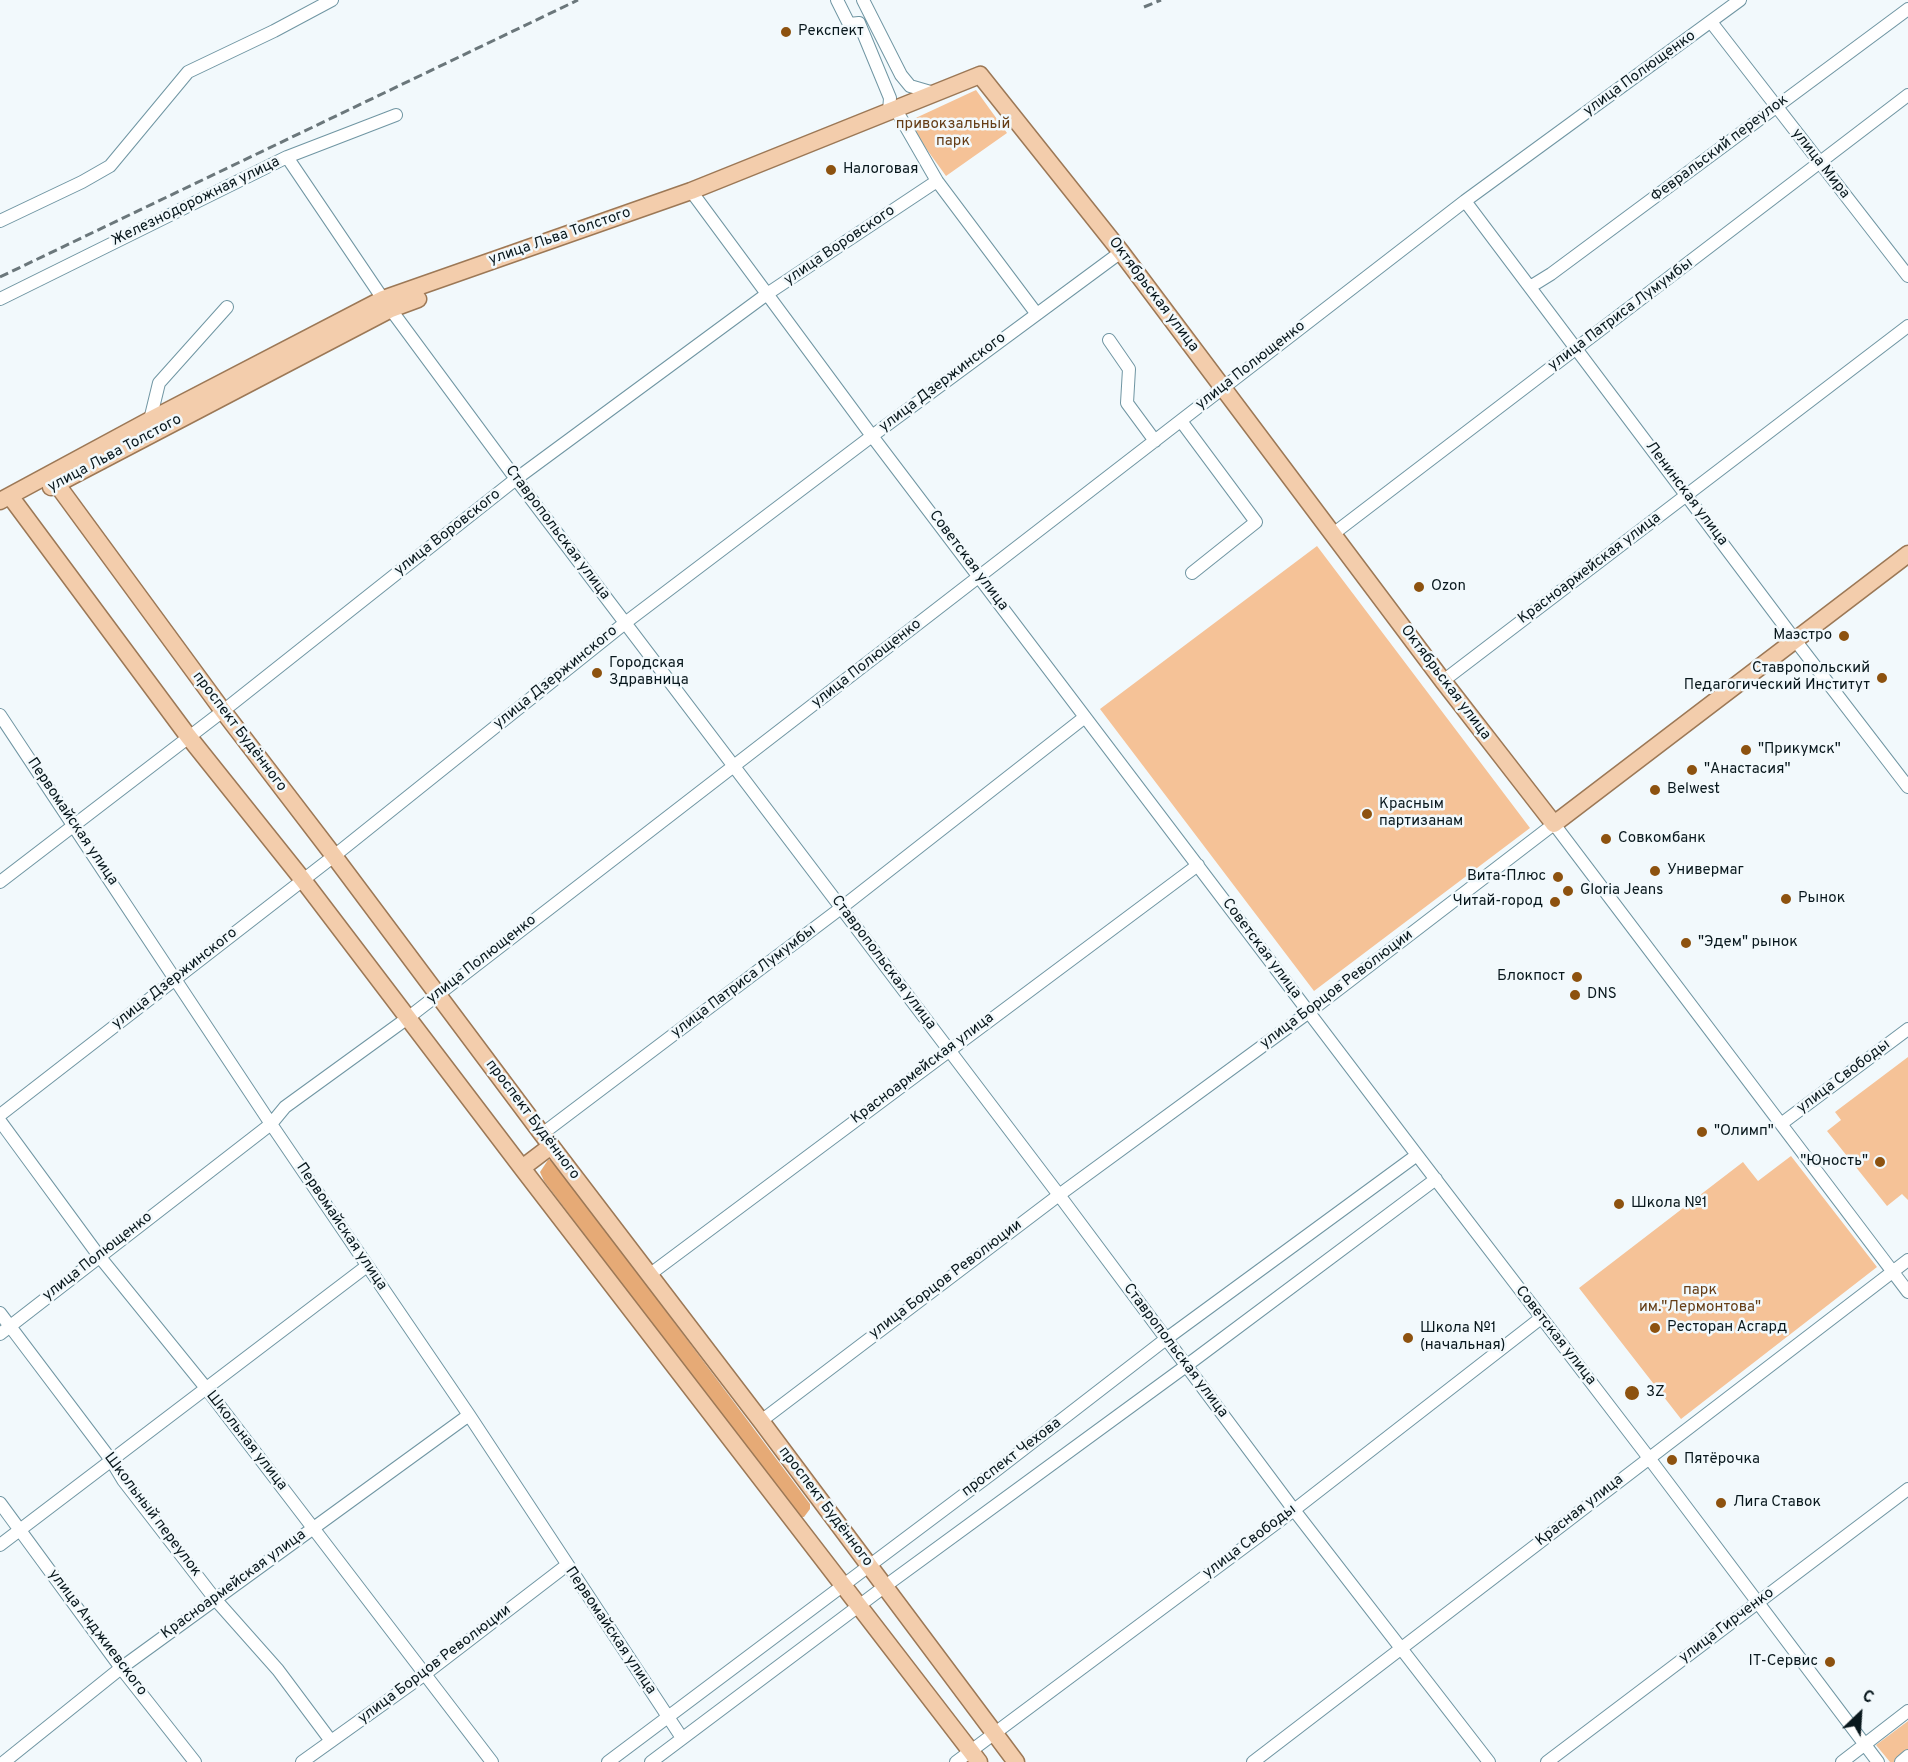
<!DOCTYPE html>
<html>
<head>
<meta charset="utf-8">
<style>
	body { margin:0 }
	#map { position:relative; width:1908px; height:1762px; overflow:hidden; background:#f2f9fc; font-family:Overpass,sans-serif }
	canvas { display:block }
	.north { position:absolute; left:1830px; top:1684px; width:60px; height:60px; -webkit-text-stroke:4px #f2f9fc; paint-order:stroke; rotate:25deg; font-size:16px; font-weight:700; line-height:24px; text-align:center; color:#09181d }
	.north::after { content:''; display:block; margin:auto; width:21px; height:27px; background:#09181d; clip-path:polygon(50% 0,100% 100%,50% 72%,0 100%) }
</style>
</head>
<body>
<div id="map">
<canvas width="1908" height="1762"></canvas>
<div class="north">С</div>
</div>
<script>
const c = document.querySelector('canvas').getContext('2d');
c.lineJoin = 'round';
function fillPath(path, color) {
  c.fillStyle = color;
  c.fill(path, 'evenodd');
}
function trace(path, color, width, dash) {
  c.strokeStyle = color;
  c.lineWidth = width;
  c.lineCap = dash ? 'butt' : 'round';
  c.setLineDash(dash || []);
  c.stroke(path);
}
function drawText(font, color, halo, rows, align = 'center') {
  c.font = font + ' Overpass,sans-serif';
  c.lineWidth = 5;
  c.setLineDash([]);
  c.textBaseline = 'middle';
  c.strokeStyle = halo;
  c.fillStyle = color;
  for (const [text, x, y, turn = 0] of rows) {
    c.save();
    c.translate(x, y);
    c.rotate((+turn || 0) * Math.PI / 180);
    c.textAlign = isNaN(turn) ? turn : align;
    if (halo) c.strokeText(text, 0, 0);
    c.fillText(text, 0, 0);
    c.restore();
  }
}
fillPath(new Path2D(`
	M976,90L1007,133L946,176L907,122Z
	M1317,546L1530,828L1314,991L1100,709Z
	M1908,1057V1200L1902,1194L1887,1206L1827,1131L1841,1120L1835,1112Z
	M1791,1156L1877,1267L1681,1419L1579,1288L1743,1162L1758,1181Z
	M1908,1721V1751L1894,1762H1890L1876,1745Z`), '#f5c297');
fillPath(new Path2D(`
	M548,1160H553L810,1504V1509L804,1517H800L777,1489L544,1181L540,1172Z`), '#e6aa76');
const minor = new Path2D(`
	M837,0L849,24L859,23L890,98L889,111
	M863,0L901,75L910,86L934,93
	M1711,22L1908,276
	M895,108L937,181L1036,313
	M287,157L383,299L516,479L1059,1195L1294,1510L1489,1762
	M691,191L872,436L1417,1155L1649,1458L1878,1762
	M1465,201L1795,640L1908,787
	M0,221L82,182L110,166L188,72L274,31L332,0
	M1530,287L1551,274L1908,9
	M0,299L287,157L396,115
	M1109,340L1129,369L1127,403L1155,441
	M150,420L159,383L227,307
	M1181,421L1256,522L1192,573
	M1333,534L1908,95
	M1443,681L1908,326
	M0,715L271,1124L469,1415L682,1738
	M0,882L223,711L516,479L767,294L937,181
	M0,1115L334,856L625,623L872,436L1121,252
	M0,1121L99,1256L206,1388L492,1762
	M1781,1124L1908,1029
	M542,1134L841,908L1085,717
	M649,1275L1198,865
	M0,1313L111,1460L123,1480L215,1599L278,1670L331,1741
	M0,1334L271,1124L285,1107L409,1017L1465,201L1740,0
	M761,1421L1059,1195L1309,1012L1554,824L1908,1292
	M0,1503L121,1668L195,1762
	M0,1545L367,1266
	M4,1762L121,1668L469,1415
	M302,1762L425,1674L567,1565
	M608,1762L994,1472L1166,1339L1417,1155
	M651,1762L884,1587L1186,1366L1436,1179
	M956,1762L1294,1510L1541,1318
	M1253,1762L1908,1260
	M1547,1762L1908,1489
	M1842,1762L1908,1711
	M1901,1762L1908,1756`);
const major = new Path2D(`
	M50,475L223,711L334,856L542,1134L761,1421L1016,1762
	M51,487L391,309L418,299
	M10,496L188,736L303,880L522,1168L979,1762
	M0,501L150,420L383,299L691,191L980,75L1121,252L1443,681L1554,824L1908,554
	M522,1168L551,1146`);
trace(minor, '#7096a3', 14);
trace(major, '#9c7856', 19);
trace(minor, '#fff', 12);
trace(major, '#f3cdac', 16);
trace(new Path2D(`
	M1144,7L1161,0
	M0,277L578,0`), '#6b777b', 3, [9, 4.5]);
for (const [x, y, r, color] of [
	[786,32,6,"#8d520f"],
	[831,170,6,"#8d520f"],
	[1419,587,6,"#8d520f"],
	[1844,636,6,"#8d520f"],
	[597,673,6,"#8d520f"],
	[1882,678,6,"#8d520f"],
	[1746,750,6,"#8d520f"],
	[1692,770,6,"#8d520f"],
	[1655,790,6,"#8d520f"],
	[1367,814,6,"#8d520f"],
	[1606,839,6,"#8d520f"],
	[1655,871,6,"#8d520f"],
	[1558,877,6,"#8d520f"],
	[1568,891,6,"#8d520f"],
	[1786,899,6,"#8d520f"],
	[1555,902,6,"#8d520f"],
	[1686,943,6,"#8d520f"],
	[1577,977,6,"#8d520f"],
	[1575,995,6,"#8d520f"],
	[1702,1132,6,"#8d520f"],
	[1880,1162,6,"#8d520f"],
	[1619,1204,6,"#8d520f"],
	[1655,1328,6,"#8d520f"],
	[1408,1338,6,"#8d520f"],
	[1632,1393,8,"#8d520f"],
	[1672,1460,6,"#8d520f"],
	[1721,1503,6,"#8d520f"],
	[1830,1662,6,"#8d520f"]
]) {
  const dot = new Path2D();
  dot.arc(x, y, r, 0, 2 * Math.PI);
  c.fillStyle = color;
  c.fill(dot);
  trace(dot, '#f2f9fc', 2);
}
drawText('15px', '#09181d', '#f2f9fc', [
	["Рекспект",798,32],
	["Налоговая",843,170],
	["Ozon",1431,587],
	["Маэстро",1832,636,"right"],
	["Городская",609,664],
	["Здравница",609,681],
	["Ставропольский",1870,669,"right"],
	["Педагогический Институт",1870,686,"right"],
	["\"Прикумск\"",1758,750],
	["\"Анастасия\"",1704,770],
	["Belwest",1667,790],
	["Красным",1379,805],
	["партизанам",1379,822],
	["Совкомбанк",1618,839],
	["Универмаг",1667,871],
	["Вита-Плюс",1546,877,"right"],
	["Gloria Jeans",1580,891],
	["Рынок",1798,899],
	["Читай-город",1543,902,"right"],
	["\"Эдем\" рынок",1698,943],
	["Блокпост",1565,977,"right"],
	["DNS",1587,995],
	["\"Олимп\"",1714,1132],
	["\"Юность\"",1868,1162,"right"],
	["Школа №1",1631,1204],
	["Ресторан Асгард",1667,1328],
	["Школа №1",1420,1329],
	["(начальная)",1420,1346],
	["3Z",1646,1393],
	["Пятёрочка",1684,1460],
	["Лига Ставок",1733,1503],
	["IT-Сервис",1818,1662,"right"]
], 'left');
drawText('15px', '#09181d', '#f2f9fc', [
	["улица Полющенко",1640,74,-36],
	["Февральский переулок",1720,149,-37],
	["улица Мира",1820,164,52],
	["Железнодорожная улица",196,202,-26],
	["улица Льва Толстого",560,237,-19],
	["улица Воровского",840,246,-34],
	["Октябрьская улица",1153,295,53],
	["улица Патриса Лумумбы",1621,315,-37],
	["улица Полющенко",1251,366,-38],
	["улица Дзержинского",943,383,-37],
	["улица Льва Толстого",115,454,-28],
	["Ленинская улица",1686,494,53],
	["улица Воровского",448,533,-38],
	["Ставропольская улица",557,533,53],
	["Советская улица",968,561,53],
	["Красноармейская улица",1590,569,-37],
	["улица Полющенко",867,664,-38],
	["улица Дзержинского",556,678,-39],
	["Октябрьская улица",1445,683,53],
	["проспект Будённого",239,732,53],
	["Первомайская улица",72,822,56],
	["Советская улица",1261,949,53],
	["улица Полющенко",482,960,-38],
	["Ставропольская улица",883,963,53],
	["улица Дзержинского",175,979,-38],
	["улица Патриса Лумумбы",744,982,-37],
	["улица Борцов Революции",1337,990,-37],
	["Красноармейская улица",923,1069,-37],
	["улица Свободы",1844,1077,-37],
	["проспект Будённого",532,1120,53],
	["Первомайская улица",341,1227,56],
	["улица Полющенко",98,1257,-38],
	["улица Борцов Революции",946,1280,-37],
	["Советская улица",1555,1336,52],
	["Ставропольская улица",1175,1351,53],
	["Школьная улица",246,1441,52],
	["проспект Чехова",1012,1458,-37],
	["проспект Будённого",825,1507,53],
	["Красная улица",1580,1511,-38],
	["Школьный переулок",152,1515,53],
	["улица Свободы",1250,1542,-37],
	["Красноармейская улица",234,1585,-36],
	["улица Гирченко",1727,1626,-37],
	["Первомайская улица",610,1631,56],
	["улица Анджиевского",97,1633,53],
	["улица Борцов Революции",435,1665,-37]
]);
drawText('15px', '#653d16', '#f2f9fc', [
	["привокзальный",953,125],
	["парк",953,142],
	["парк",1700,1291],
	["им.\"Лермонтова\"",1700,1308]
]);
</script>
</body>
</html>
